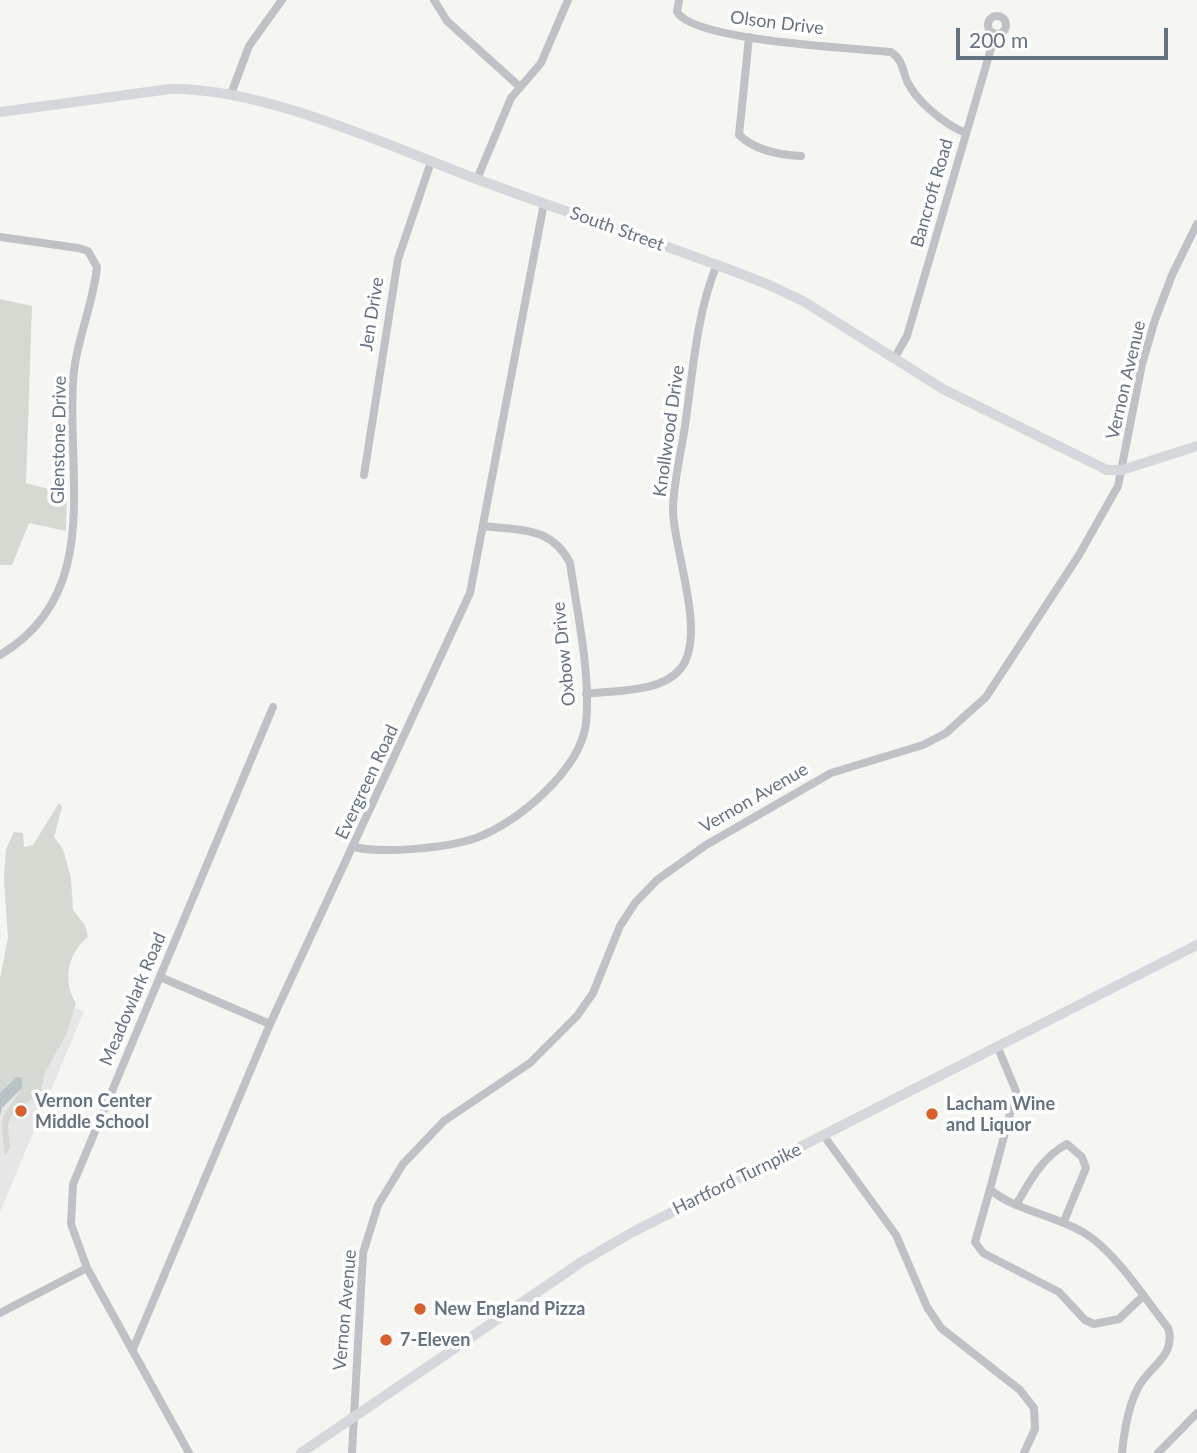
<!DOCTYPE html>
<html>
<head>
<meta charset="utf-8">
<style>
	body { margin:0 }
	#map { position:relative; width:1197px; height:1453px; overflow:hidden; background:#f5f5f1; font-family:Lato,sans-serif }
	canvas { display:block }
	.scale { position:absolute; left:956px; top:28px; width:212px; height:32px; box-sizing:border-box; border:4px solid #657381; border-top:0; padding-left:9px; font-size:21px; line-height:24px; white-space:nowrap; color:#657381; -webkit-text-stroke:5px #fff; paint-order:stroke }
</style>
</head>
<body>
<div id="map">
<canvas width="1197" height="1453"></canvas>
<div class="scale">200 m</div>
</div>
<script>
const c = document.querySelector('canvas').getContext('2d');
c.lineJoin = 'round';
function fillPath(path, color) {
  c.fillStyle = color;
  c.fill(path, 'evenodd');
}
function trace(path, color, width, dash) {
  c.strokeStyle = color;
  c.lineWidth = width;
  c.lineCap = dash ? 'butt' : 'round';
  c.setLineDash(dash || []);
  c.stroke(path);
}
function drawText(font, color, halo, rows, align = 'center') {
  c.font = font + ' Lato,sans-serif';
  c.lineWidth = 7;
  c.setLineDash([]);
  c.textBaseline = 'middle';
  c.strokeStyle = halo;
  c.fillStyle = color;
  for (const [text, x, y, turn = 0] of rows) {
    c.save();
    c.translate(x, y);
    c.rotate((+turn || 0) * Math.PI / 180);
    c.textAlign = isNaN(turn) ? turn : align;
    if (halo) c.strokeText(text, 0, 0);
    c.fillText(text, 0, 0);
    c.restore();
  }
}
fillPath(new Path2D(`
	M0,985L84,1011L0,1212Z`), '#e5e6e5');
fillPath(new Path2D(`
	M0,299L32,306L26,483L67,494L66,531L29,523L12,565H0Z
	M59,803L62,807L54,837L63,849L71,878L73,910L85,925L88,937C68,952 62,982 76,1003L67,1033L45,1072L41,1091L11,1116L8,1126L10,1148L5,1155C0,1111 0,1122 22,1088L13,1079L0,1093V979L8,937L4,879L6,849L14,832L23,833L24,847L33,845Z`), '#d4dad1');
fillPath(new Path2D(`
	M16,1077L22,1078V1088L2,1108L0,1116V1093Z`), '#b8c2c7');
trace(new Path2D(`
	M434,0L447,21L520,87
	M679,0L677,12C694,41 853,48 891,52C903,60 902,69 907,81C916,101 945,125 966,133
	M988 25a9 9 0 1 1 18 0a9 9 0 1 1-18 0Z
	M749,37L739,135C756,151 779,155 801,156
	M231,94L249,46L282,0
	M477,179L511,98L541,63L568,0
	M0,237L78,248L88,251L97,267C93,306 75,343 73,382C67,479 102,595 0,655
	M894,359L907,336L995,35
	M364,475L398,259L431,162
	M586,694C615,690 662,693 681,668C707,635 674,551 673,511C673,483 681,454 685,426C693,372 696,315 717,264
	M354,847C383,854 447,848 476,838C518,823 581,769 586,723C591,674 577,612 570,563C551,526 521,531 484,526
	M160,977L270,1024
	M998,1048L1016,1091L990,1189C1012,1210 1057,1215 1086,1234C1116,1253 1146,1300 1168,1328C1177,1356 1149,1366 1138,1388C1128,1406 1124,1433 1122,1453
	M824,1136L896,1235L927,1307L941,1328L1020,1390L1034,1408L1035,1429L1024,1453
	M990,1189L975,1242L983,1253L1059,1292L1085,1320L1094,1324L1119,1319L1142,1297
	M1016,1205C1030,1181 1042,1157 1067,1144L1082,1157L1086,1168L1064,1221
	M0,1313L87,1268
	M133,1349L270,1024L470,593L544,203
	M189,1453L87,1268L71,1224L73,1184L273,707
	M352,1453L363,1253L378,1205L403,1164L444,1121L530,1063L577,1016L593,993L620,926L635,903L657,880L706,845L831,773L923,745L946,733L986,697L1079,555L1118,486L1142,364L1155,320L1172,275L1197,224
	M1158,1453L1197,1413`), '#bec1c5', 8);
trace(new Path2D(`
	M0,112L170,89C262,87 387,145 474,178C572,215 672,246 769,285L803,301L943,389L1107,470H1122L1197,446
	M301,1453L583,1261L631,1233L1197,945`), '#d4d8dc', 10);
for (const [x, y, r, color] of [
	[21,1111,7,"#d9602d"],
	[932,1114,7,"#d9602d"],
	[420,1309,7,"#d9602d"],
	[386,1340,7,"#d9602d"]
]) {
  const dot = new Path2D();
  dot.arc(x, y, r, 0, 2 * Math.PI);
  c.fillStyle = color;
  c.fill(dot);
  trace(dot, '#fff', 2.5);
}
drawText('18px', '#657381', '#fff', [
	["Olson Drive",777,23,7],
	["Bancroft Road",932,193,-74],
	["South Street",617,229,20],
	["Jen Drive",372,314,-81],
	["Vernon Avenue",1126,380,-77],
	["Knollwood Drive",669,431,-82],
	["Glenstone Drive",59,440,-89],
	["Oxbow Drive",564,654,-96],
	["Evergreen Road",367,782,-65],
	["Vernon Avenue",754,798,-30],
	["Meadowlark Road",133,999,-67],
	["Hartford Turnpike",737,1179,-26],
	["Vernon Avenue",345,1310,-85]
]);
drawText('bold 18px', '#657381', '#fff', [
	["Vernon Center",35,1101],
	["Middle School",35,1122],
	["Lacham Wine",946,1104],
	["and Liquor",946,1125],
	["New England Pizza",434,1309],
	["7-Eleven",400,1340]
], 'left');
</script>
</body>
</html>
